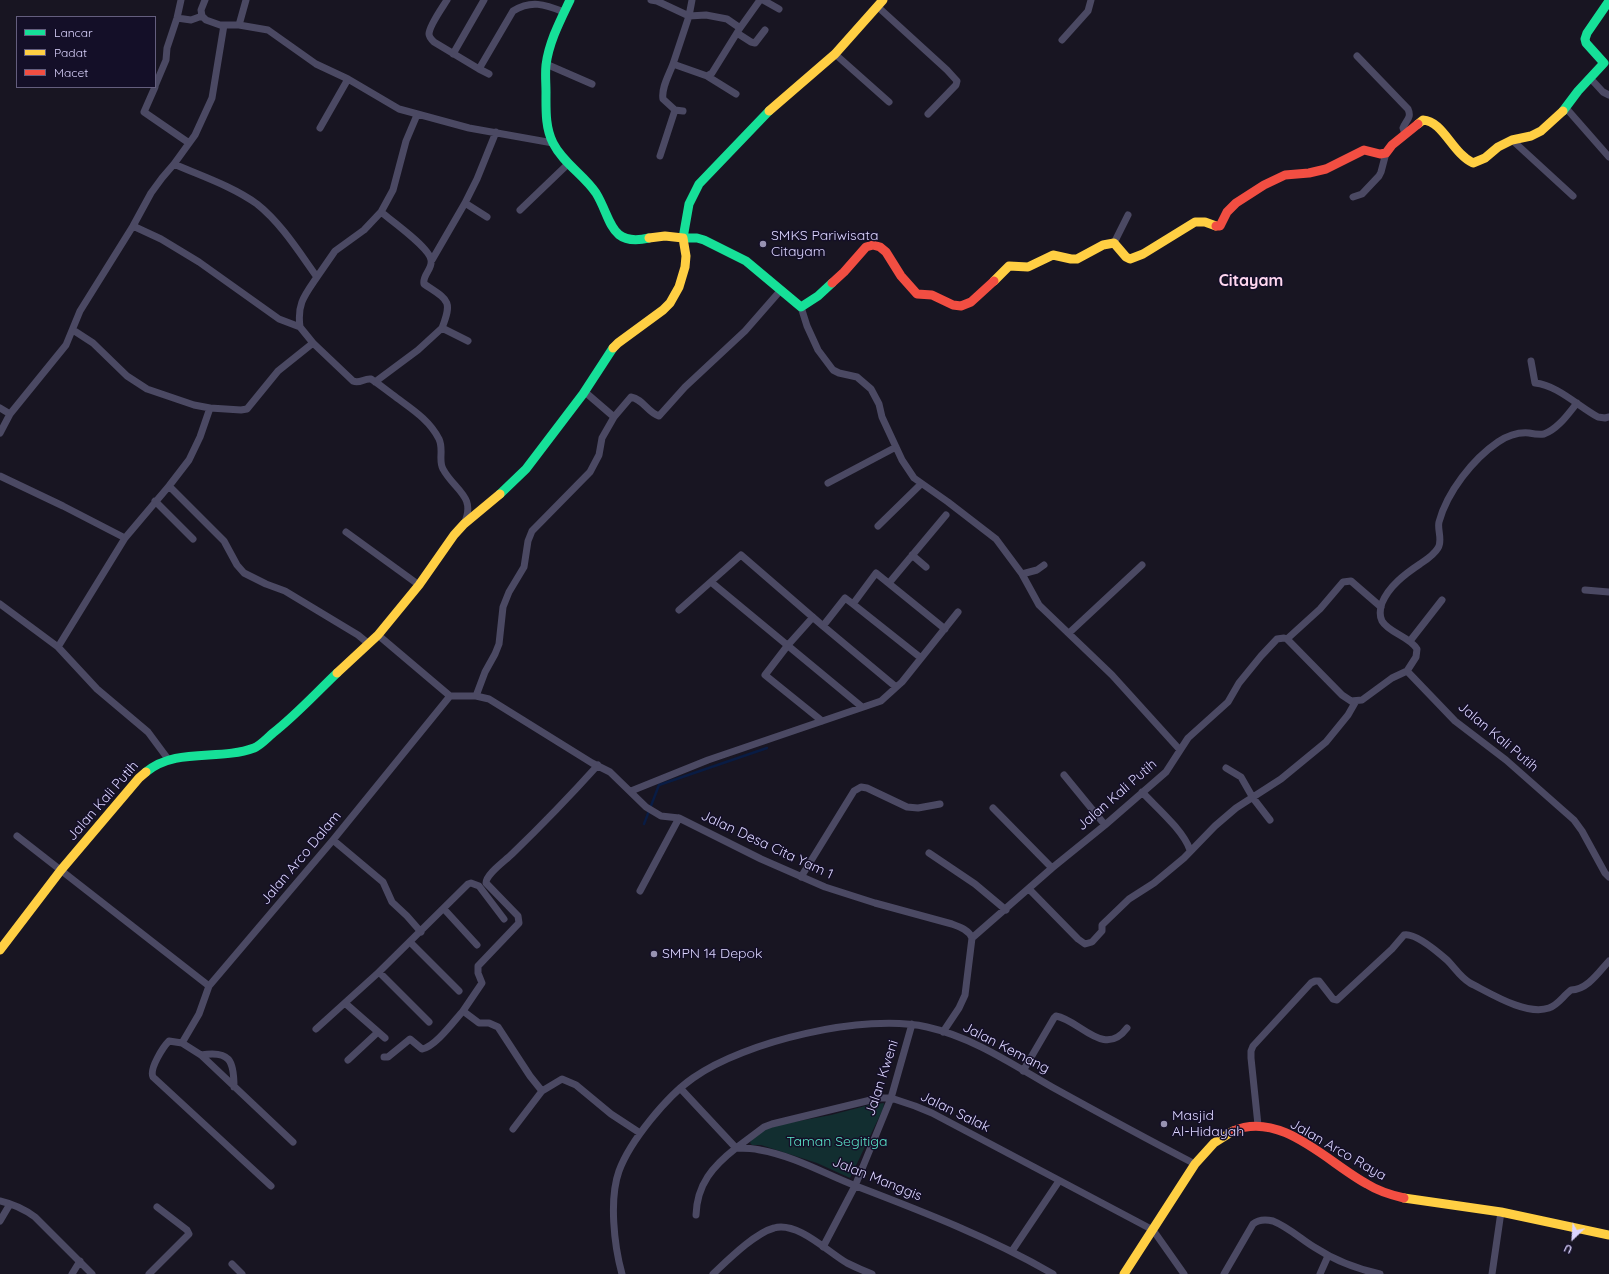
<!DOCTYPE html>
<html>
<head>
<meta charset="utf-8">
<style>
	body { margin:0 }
	#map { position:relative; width:1609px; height:1274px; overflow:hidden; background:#181522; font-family:Quicksand,sans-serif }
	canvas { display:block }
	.legend { position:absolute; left:16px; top:16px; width:140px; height:72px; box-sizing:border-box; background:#140f28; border:1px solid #645e7e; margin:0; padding:5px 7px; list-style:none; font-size:12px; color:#dcd5ff }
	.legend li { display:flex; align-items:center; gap:8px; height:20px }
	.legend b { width:20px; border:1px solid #645e7e }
	.north { position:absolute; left:1553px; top:1218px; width:40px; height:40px; -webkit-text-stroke:3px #140f28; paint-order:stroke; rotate:205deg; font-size:11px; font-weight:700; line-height:16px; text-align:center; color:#dcd5ff }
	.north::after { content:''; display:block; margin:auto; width:14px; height:18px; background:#dcd5ff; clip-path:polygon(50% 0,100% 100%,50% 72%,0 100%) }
</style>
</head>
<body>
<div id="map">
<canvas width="1609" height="1274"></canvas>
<ul class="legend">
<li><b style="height:5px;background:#16e098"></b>Lancar</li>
<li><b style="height:5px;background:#ffcf43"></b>Padat</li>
<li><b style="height:5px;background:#f24e42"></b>Macet</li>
</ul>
<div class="north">U</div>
</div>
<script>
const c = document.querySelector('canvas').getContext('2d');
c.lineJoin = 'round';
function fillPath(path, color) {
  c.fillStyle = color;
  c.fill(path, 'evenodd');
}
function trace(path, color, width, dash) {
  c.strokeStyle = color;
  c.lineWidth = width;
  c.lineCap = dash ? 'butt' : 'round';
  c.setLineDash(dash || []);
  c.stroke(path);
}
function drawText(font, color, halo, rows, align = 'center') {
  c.font = font + ' Quicksand,sans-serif';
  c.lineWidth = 3;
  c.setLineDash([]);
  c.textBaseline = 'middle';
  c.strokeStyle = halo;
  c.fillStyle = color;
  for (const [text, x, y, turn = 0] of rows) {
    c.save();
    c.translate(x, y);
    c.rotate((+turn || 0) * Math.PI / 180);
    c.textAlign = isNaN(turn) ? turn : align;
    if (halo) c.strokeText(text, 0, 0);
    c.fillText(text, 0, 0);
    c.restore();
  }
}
fillPath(new Path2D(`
	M884,1103L883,1109L850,1178L817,1163L761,1145H752L750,1143L752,1139L767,1127L831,1115L869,1105Z`), '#122e30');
trace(new Path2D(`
	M644,824L659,785L767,748`), '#091c44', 2.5);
trace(new Path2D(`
	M205,0L201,10L202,16L206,20L220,25H239L268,30L316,64L348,79L399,109L469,128L553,143
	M447,0C442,8 429,26 429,34C429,37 432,40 434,42L479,69
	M651,0L657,1L689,16L706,15L727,19L740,28L712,73L707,76L673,64C669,75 661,88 663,99L675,110L683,111
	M763,0L779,9
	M878,7L947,70L957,81L956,85L928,114
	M177,18L191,20L202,16
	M239,25L246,0
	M740,28L760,0
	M737,33L751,42L755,43L765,30
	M1062,40L1088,11L1091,0
	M453,54L484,0
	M835,54L889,102
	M1357,56L1408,109C1412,118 1406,120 1403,128L1405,134
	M546,64L592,84
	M673,64L689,16L692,0
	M489,74L479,69L513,11C531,0 544,4 564,12
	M707,76L736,94
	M1591,79L1603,92L1609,95
	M155,86L166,60L167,48L177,18L181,0
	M155,87L144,112L189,143
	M1566,108L1609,157
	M320,128L348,79
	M1512,140L1573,196
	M660,156L675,110
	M174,164L195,135L212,98L224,25
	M1353,197L1362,194L1379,176L1381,172L1386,153
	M520,210L569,163
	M381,212C392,221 430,248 431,260C433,269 422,275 424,284C448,300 453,300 442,328
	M487,217L465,203L477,179L496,132
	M133,226L161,239L199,262L279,319L300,327L313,343L353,381C360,384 364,378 371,379C379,384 386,390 393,395C410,408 429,419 439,439C444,450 438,460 443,469C454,490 477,496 464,524
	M1114,243L1128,215
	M432,260L465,203
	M317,277L335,251L364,230L381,212L393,190L406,141L417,115
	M801,307L807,326L818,350L833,370L839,373L857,377L871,389L879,404L882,417L902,460L914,478L948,502L996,539L1022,574L1039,605L1112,675L1180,750
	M73,330L93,343L127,376L147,389L194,405L210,408
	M1531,361L1535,383C1557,385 1578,406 1598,417L1605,418L1609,417
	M375,382L418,350L442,328L468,341
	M585,392L614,417
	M0,408L10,414
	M0,433L10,414L66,345L80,311L133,226L151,193L162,178L174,164C201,176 232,186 257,204C281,223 299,252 317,277C304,296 297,304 300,327
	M0,476L63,506L125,538
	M828,483L896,447
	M169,486L224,541L237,565L244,573L266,584L285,591L358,635L369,644
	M155,501L193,539
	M878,526L921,484
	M346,532L419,585
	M912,555L926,567
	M1022,574L1037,570L1044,565
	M711,582L862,707
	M889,583L946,515
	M1585,590L1609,592
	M0,604L58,647L97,689L148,732L168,759
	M853,604L845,598L823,626L896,687
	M679,610L741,555L823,626
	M813,617L788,645L765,675L822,721
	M1069,633L1142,565
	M378,635L450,696H476L489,699L592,763L610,772L646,807L661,816L679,818L761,859L825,887L875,903L952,924C960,927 969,930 972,938L965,995L959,1008L943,1032
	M1287,639L1320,609L1343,582L1351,581L1381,607
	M1410,641L1442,600
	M58,647L125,538L169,486L189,460L200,437L210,408L241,410L247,409L278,371L313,343
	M921,658L853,604L876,573L945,629
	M1407,671L1416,657L1417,649C1409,636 1389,633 1382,621C1379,615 1380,609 1382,603C1389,586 1405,574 1420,564C1426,560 1434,555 1438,548C1443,540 1437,530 1439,522C1447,492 1473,459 1498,442C1507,436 1517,432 1529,433C1534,434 1539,435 1544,434C1558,429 1568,414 1577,403
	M476,696L485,672L495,654L499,644L503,607L509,592L524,567L528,541L532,531L590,472L599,455L602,438L614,417L631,397C643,399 648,413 659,416L685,387L745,331L780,291
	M1226,768L1241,777L1253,798L1270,820
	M1064,775L1105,825
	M631,791L708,760L881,701L902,682L958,612
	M1142,792C1157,808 1183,830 1190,850
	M993,808L1052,868
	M17,836L209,986
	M333,840L383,882L392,902L407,916L421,932
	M929,853L975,884L1006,910
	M801,877L854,791L861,787L867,788L907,807L918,808L940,804
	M1029,889L1078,939L1085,944L1092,942L1102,931V925L1129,899L1154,883L1184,858L1215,826L1236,808L1281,779L1326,742L1348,715L1356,701
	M640,891L679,818
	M444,909L477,945
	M972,938L1052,868L1105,825L1166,772L1188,738L1228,702L1239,683L1261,656L1277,639L1284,638L1287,639L1342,695L1351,701L1362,700L1392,678L1407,671L1455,721L1506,760L1574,820L1582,831L1605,873L1609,877
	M410,942L459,991
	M379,972L429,1022
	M345,1003L385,1038
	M463,1011L482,983L478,973V966L519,923L518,916L486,883C486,874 505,861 512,854C542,825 570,796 598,765
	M316,1029L379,972L468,884L471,883L479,886L504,919
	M182,1043L199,1014L209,986L333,840L450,696
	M201,1055C230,1050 234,1061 234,1087
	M384,1057H388L410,1039L422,1049C435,1047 454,1021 463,1011L479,1023H489L498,1027L530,1076L542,1091L562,1079L576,1085L611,1114L640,1133
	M348,1060L378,1032
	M1023,1071L1054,1018L1056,1016C1080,1020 1104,1059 1127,1028
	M680,1088L736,1148L764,1127L772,1124L879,1098H891L915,1106L932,1113L1153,1230L1184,1274
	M1258,1125L1251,1058V1051L1253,1046L1311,983L1315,981H1319L1333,999L1337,1000L1392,949L1404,935C1415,932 1439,953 1447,960C1455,968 1460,977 1470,983C1490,993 1526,1016 1549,1008C1558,1005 1563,996 1571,990C1587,990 1599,972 1609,961
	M513,1129L542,1091
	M271,1186L153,1077C149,1069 163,1047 169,1041L182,1043L201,1055L293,1142
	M0,1201C13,1204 24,1209 35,1217L92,1274
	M696,1215C697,1184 713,1166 736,1148C743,1148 752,1148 760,1150C794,1156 825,1174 856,1186C924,1212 991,1238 1053,1274
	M0,1221L10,1204
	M823,1247L855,1186L891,1098L912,1024
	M1012,1251L1059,1181
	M232,1264L242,1274
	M72,1274L80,1261
	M149,1274L189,1234L187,1230L157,1207
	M622,1274C614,1245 609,1199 619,1171C630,1141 667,1096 693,1078C745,1041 865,1013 927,1027C972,1037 1012,1064 1052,1087C1099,1113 1147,1139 1195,1164
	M713,1274C728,1260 755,1233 774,1228C797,1221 828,1252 847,1263C855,1267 864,1271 872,1274
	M1224,1274L1253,1224C1259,1219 1265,1219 1273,1221C1288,1227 1301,1239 1314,1247C1334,1260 1357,1269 1380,1274
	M1320,1274L1328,1256
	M1492,1274L1501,1212`), '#4b4963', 7);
trace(new Path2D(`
	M570,0C560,21 549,42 546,65C545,74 546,83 546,92C546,109 545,127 553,143C563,163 584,175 596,193C612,219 609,247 649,238
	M769,111L699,184L689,204L683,238H697L704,240L746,261L801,307L818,296L832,283
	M1563,111L1578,91L1604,63L1586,43L1585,39L1587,33L1609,1
	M500,494L526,469L583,394L613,348
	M146,772C176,747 219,761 254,748C261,745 267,738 273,733C296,715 316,693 337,673`), '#16e098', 9);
trace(new Path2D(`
	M769,111L835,54L883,0
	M1418,124L1423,120C1443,121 1452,153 1473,163L1485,158L1498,147L1512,140L1531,136L1541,131L1563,111
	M994,281L1009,266L1028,267L1053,255L1071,259H1077L1103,245L1114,243L1126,257L1130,259L1143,254L1195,222H1205L1216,226
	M613,348L618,343L663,310L670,303L679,287L685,267L686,256L683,238L665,236L649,238
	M337,673L378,635L419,585L454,535L464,524L500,494
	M0,950L61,870L139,778L146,772
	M1404,1198L1501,1212L1609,1235
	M1124,1274L1195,1164L1214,1143L1233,1131`), '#ffcf43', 9);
trace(new Path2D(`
	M1216,226H1220L1227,212L1236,203L1264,185L1285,175L1309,173L1326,169L1364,150L1380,154L1386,153L1392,145L1418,124
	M832,283L844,272L866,247L873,245L880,247L886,252L901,276L917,294L932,295L953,305L961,306L971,302L994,281
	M1233,1131C1281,1110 1328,1163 1367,1184C1378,1191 1391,1195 1404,1198`), '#f24e42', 9);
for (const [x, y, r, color] of [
	[763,244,4,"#9792b2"],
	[654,954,4,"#9792b2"],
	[1164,1124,4,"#9792b2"]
]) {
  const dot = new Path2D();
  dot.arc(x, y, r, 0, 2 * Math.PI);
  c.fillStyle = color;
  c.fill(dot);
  trace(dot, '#140f28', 1.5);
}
drawText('14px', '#dcd5ff', '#140f28', [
	["SMKS Pariwisata",771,236],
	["Citayam",771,252],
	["SMPN 14 Depok",662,954],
	["Masjid",1172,1116],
	["Al-Hidayah",1172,1132]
], 'left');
drawText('14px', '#dcd5ff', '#140f28', [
	["Jalan Kali Putih",1498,737,40],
	["Jalan Kali Putih",1117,795,-41],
	["Jalan Kali Putih",103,801,-49],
	["Jalan Desa Cita Yam 1",767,845,25],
	["Jalan Arco Dalam",301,858,-50],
	["Jalan Kemang",1006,1048,27],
	["Jalan Kweni",882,1078,-72],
	["Jalan Salak",955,1112,26],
	["Jalan Arco Raya",1338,1150,30],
	["Jalan Manggis",877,1179,22]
]);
drawText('14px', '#5be5c8', '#140f28', [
	["Taman Segitiga",837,1142]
]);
drawText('bold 16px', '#ffd7ef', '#140f28', [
	["Citayam",1251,281]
]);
</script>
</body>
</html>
